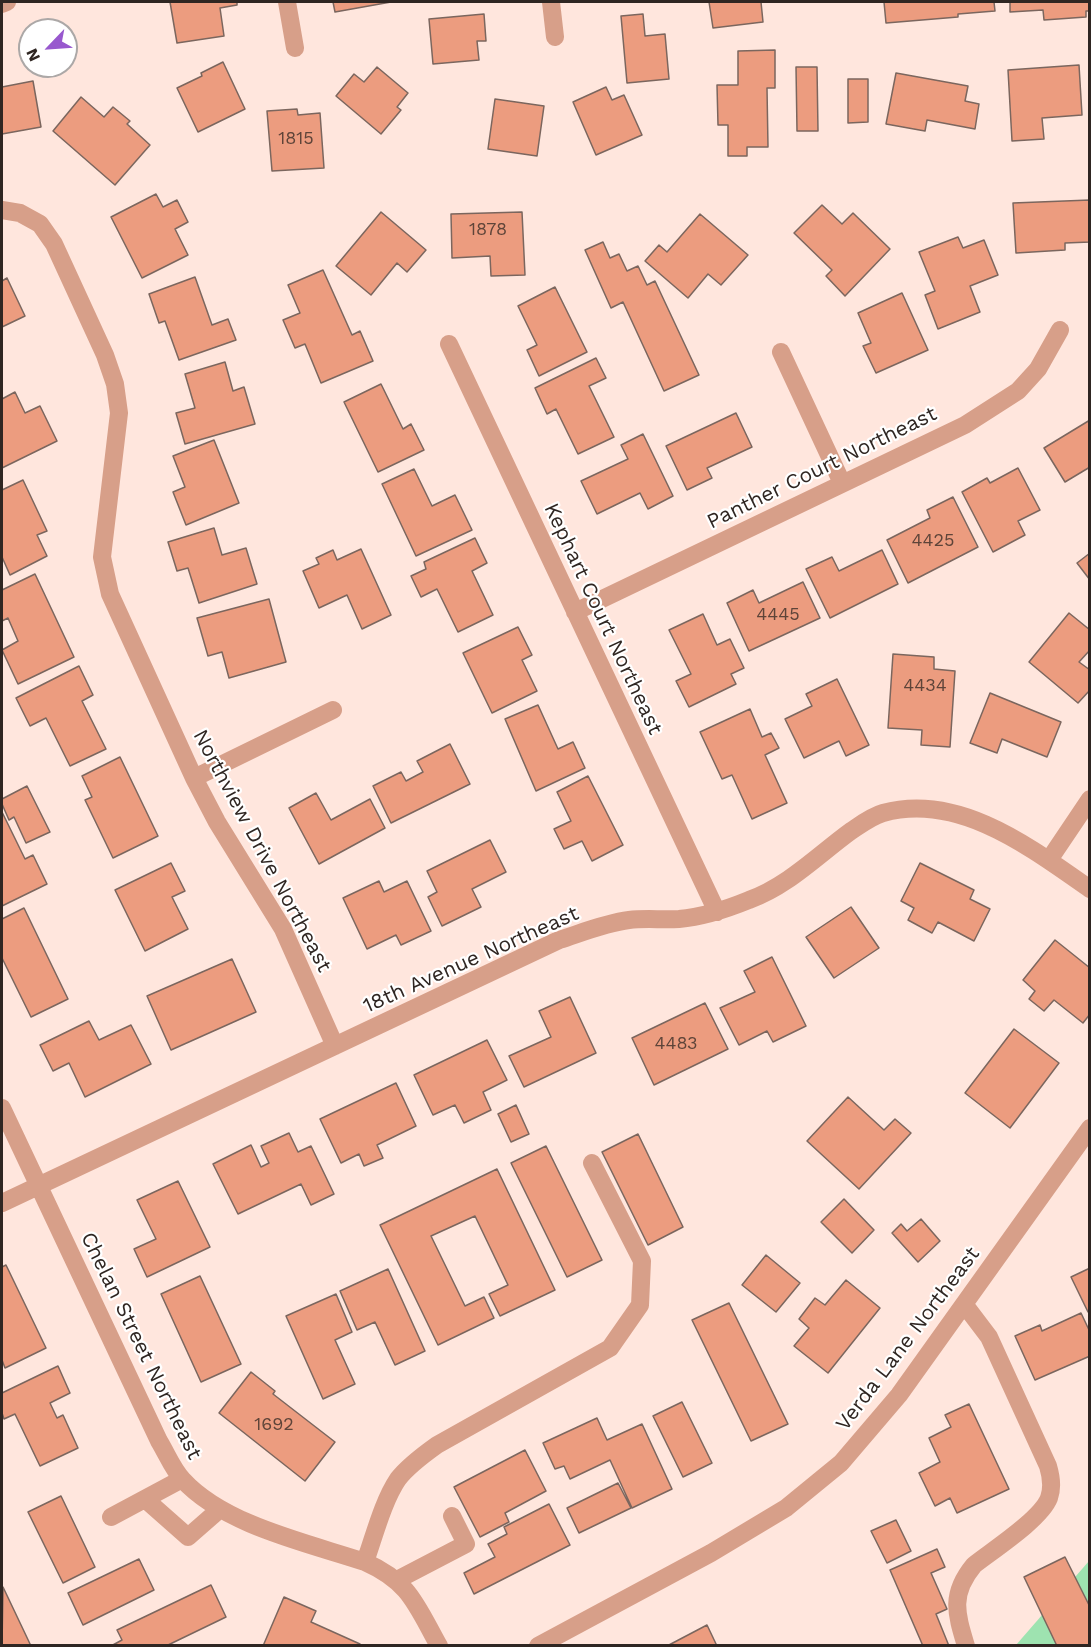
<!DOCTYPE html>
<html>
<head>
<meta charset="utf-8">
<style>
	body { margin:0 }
	#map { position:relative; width:1091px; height:1647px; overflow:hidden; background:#ffe6dd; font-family:"Work Sans",sans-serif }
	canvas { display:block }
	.frame { position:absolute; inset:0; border:3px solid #2f2622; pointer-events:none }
	.north { position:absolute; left:18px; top:18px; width:60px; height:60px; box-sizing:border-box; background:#fff; border:2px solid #aca8a7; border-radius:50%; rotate:245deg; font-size:16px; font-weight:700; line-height:24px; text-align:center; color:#2f2622 }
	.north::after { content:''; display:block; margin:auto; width:21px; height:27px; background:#9858ce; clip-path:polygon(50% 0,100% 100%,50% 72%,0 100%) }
</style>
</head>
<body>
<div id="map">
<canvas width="1091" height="1647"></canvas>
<div class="frame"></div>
<div class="north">N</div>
</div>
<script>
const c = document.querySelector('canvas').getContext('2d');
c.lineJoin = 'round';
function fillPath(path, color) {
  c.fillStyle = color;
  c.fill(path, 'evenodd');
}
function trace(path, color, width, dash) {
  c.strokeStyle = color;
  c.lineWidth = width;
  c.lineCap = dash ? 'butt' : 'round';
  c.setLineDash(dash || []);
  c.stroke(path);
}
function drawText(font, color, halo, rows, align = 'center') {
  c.font = font + ' "Work Sans",sans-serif';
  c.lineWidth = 4.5;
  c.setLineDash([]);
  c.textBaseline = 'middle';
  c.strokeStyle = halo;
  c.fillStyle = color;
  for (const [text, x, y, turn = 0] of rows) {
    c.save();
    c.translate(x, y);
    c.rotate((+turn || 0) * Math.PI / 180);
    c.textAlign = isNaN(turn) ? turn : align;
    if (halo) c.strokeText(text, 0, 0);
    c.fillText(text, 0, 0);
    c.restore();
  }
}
fillPath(new Path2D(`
	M1089,1561V1645H1016Z`), '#9ee3b0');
const building = new Path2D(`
	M170,2H237V5L220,8L224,36L177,43Z
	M333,2H391L335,12Z
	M709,2H761L763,22L713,28Z
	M884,2H994L995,11L958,14V17L886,23Z
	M1010,2H1090V11H1086V17L1044,20L1043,10L1010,12Z
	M484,14L486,41H477L479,60L433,64L429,19Z
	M643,14L645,36L665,34L669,79L627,83L621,16Z
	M775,50V88H767L768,147H747V156H728V125H718L717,85H738V51Z
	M223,62L245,109L198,132L177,88L202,76L201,73Z
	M1079,65L1082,115L1042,118L1044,139L1012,141L1008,70Z
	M377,67L408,93L397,107L401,110L381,134L336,96L354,74L364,82Z
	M796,67H817L818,131H797Z
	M896,73L968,86L965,101L979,104L975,129L927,120L925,131L886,124Z
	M848,79H868V122L848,123Z
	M33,81L41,127L2,134V87Z
	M606,87L612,100L624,95L642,135L596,155L573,102Z
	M81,97L104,117L113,107L130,121L127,124L150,145L115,185L53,131Z
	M495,99L544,106L537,156L488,149Z
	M297,109L298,115L320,113L324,168L272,171L267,111Z
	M156,194L163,207L177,200L188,222L175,229L188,255L142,278L111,217Z
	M1090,200V242L1065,243V250L1016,253L1013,203Z
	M822,205L842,224L853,213L890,249L845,296L826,276L832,270L794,233Z
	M381,212L426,250L407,272L397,263L371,295L336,266Z
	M522,212L525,275L491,276L490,256L452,258L451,214Z
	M700,214L748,255L721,285L708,274L688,298L645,261L659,245L667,252Z
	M958,237L963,248L984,240L998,275L970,286L980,312L938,329L925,295L935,291L919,252Z
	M603,242L610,258L619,254L627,271L638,266L647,285L655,281L699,375L664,391L623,302L611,308L585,250Z
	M323,270L352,335L360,331L373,361L321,383L305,344L295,348L283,320L300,313L288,285Z
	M195,277L212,325L228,319L236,340L179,360L165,321L159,323L149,294Z
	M7,278L25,316L2,327V281Z
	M555,287L587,352L539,376L527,350L537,345L518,306Z
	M902,293L928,350L876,373L863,346L871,343L858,313Z
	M596,358L606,378L589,386L614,437L578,454L556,409L547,414L535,388Z
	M225,362L233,391L244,387L255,424L185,444L176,413L195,408L185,374Z
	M381,384L403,429L411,424L424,450L378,472L344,402Z
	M15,392L25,413L40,406L57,441L2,468V399Z
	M736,413L752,447L707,468L712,478L687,490L666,446Z
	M1090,420V467L1065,482L1044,448Z
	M643,434L673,496L648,509L640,493L597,514L581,481L628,459L621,445Z
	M214,440L239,503L186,525L173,492L185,487L173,456Z
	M1018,468L1040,510L1018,521L1025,535L993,552L962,492L987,478L990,483Z
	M414,469L432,506L455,495L472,530L416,556L382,484Z
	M23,480L47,531L37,535L47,556L10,575L2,557V490Z
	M953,497L978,547L908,583L887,540L930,518L927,510Z
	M214,528L222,555L246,548L257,584L199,603L188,568L177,571L168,542Z
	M475,538L487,563L472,571L493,615L458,632L437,589L421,597L411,576L426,569L424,562Z
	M361,549L391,615L362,629L347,595L319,608L303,571L319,564L316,558L333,550L337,560Z
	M882,550L898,584L830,618L806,569L832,557L839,571Z
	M1090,553V580L1077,563Z
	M35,574L74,657L18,684L2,650L18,641L8,618L2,621V590Z
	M803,582L820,618L749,651L727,603L753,590L759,603Z
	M269,599L286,662L229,678L222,652L208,656L197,618Z
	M1069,613L1090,630V650L1079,662L1090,670V690L1078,703L1029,662Z
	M703,614L717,645L730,639L744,668L731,674L736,684L689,707L676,681L691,674L669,630Z
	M518,627L532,655L522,660L537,691L492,713L463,653Z
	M893,654L934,657V669L955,671L950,747L921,745L922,730L888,728Z
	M79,666L93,695L82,701L106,749L70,766L46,718L30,726L16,698Z
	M837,679L869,745L846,756L839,741L804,758L785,719L812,706L806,694Z
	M990,693L1061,722L1047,757L1002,739L997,753L970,743Z
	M538,705L558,749L573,742L585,768L536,791L505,719Z
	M750,709L762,737L771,733L779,748L765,755L787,803L752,819L732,775L722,779L700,732Z
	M450,744L470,784L391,823L373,786L401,772L406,781L423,772L417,761Z
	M120,757L158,836L113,858L85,800L92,797L82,776Z
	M588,776L623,845L592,861L582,841L564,849L554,829L571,821L557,792Z
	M27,786L50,832L26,843L14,817L9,820L2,804V799Z
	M316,793L331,820L370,799L385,828L319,864L289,808Z
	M2,812L25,859L33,855L47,884L2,906Z
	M490,840L506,872L472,889L481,907L442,926L428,897L437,892L427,871Z
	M171,863L185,891L172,897L188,929L145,951L115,890Z
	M920,863L974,890L970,899L990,909L974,941L938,922L932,933L908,920L914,908L901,901Z
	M379,881L384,892L407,881L431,931L401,945L396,935L367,949L343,898Z
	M851,907L879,948L834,978L806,937Z
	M24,908L68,999L31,1017L2,958V919Z
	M1055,940L1090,968V1014L1083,1023L1054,1000L1044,1011L1029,999L1035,991L1023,980Z
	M772,957L806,1026L773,1042L767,1031L739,1045L720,1008L755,992L744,971Z
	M232,959L256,1012L171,1050L147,996Z
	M570,997L596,1053L524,1087L509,1056L551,1037L539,1011Z
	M705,1003L728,1049L654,1085L632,1038Z
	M89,1021L99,1040L131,1025L151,1064L85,1097L69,1063L53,1071L40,1045Z
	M1014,1029L1059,1063L1010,1128L965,1093Z
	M487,1040L507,1080L483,1092L491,1110L464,1123L455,1105L433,1115L414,1075Z
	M396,1083L416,1126L377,1145L383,1158L364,1166L359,1154L341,1163L320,1119Z
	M848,1097L884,1130L895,1119L911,1133L859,1189L807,1141Z
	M516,1105L529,1134L511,1142L498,1114Z
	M289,1133L298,1152L311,1146L334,1194L311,1205L301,1184L238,1214L213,1164L251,1145L261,1167L269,1163L261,1146Z
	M638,1134L683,1227L648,1245L602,1152Z
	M546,1146L602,1260L567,1277L511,1163Z
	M497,1169L555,1290L500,1316L489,1294L508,1285L475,1216L431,1236L465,1306L484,1297L494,1318L438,1345L380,1225Z
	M178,1181L210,1247L147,1277L134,1249L156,1239L137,1200Z
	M844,1199L874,1230L852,1253L821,1222Z
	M921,1219L940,1241L918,1262L892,1233L901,1224L907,1231Z
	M766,1255L800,1283L776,1312L742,1285Z
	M6,1265L46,1348L5,1368L2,1360V1267Z
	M1090,1268V1311L1088,1312L1071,1277Z
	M388,1269L425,1351L395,1365L375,1322L357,1330L340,1291Z
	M200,1276L241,1364L201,1382L161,1294Z
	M846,1280L880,1308L828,1373L794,1346L809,1328L799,1319L815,1298L825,1305Z
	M336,1294L352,1332L335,1340L355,1384L323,1399L286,1316Z
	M729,1303L788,1424L751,1441L692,1320Z
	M1081,1313L1090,1332V1356L1035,1380L1015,1336L1040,1325L1042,1331Z
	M58,1366L70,1393L50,1403L57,1418L63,1415L78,1448L40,1466L15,1414L4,1419L2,1413V1393Z
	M251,1372L275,1391L273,1394L335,1442L305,1481L219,1413Z
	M682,1402L712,1463L683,1477L653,1416Z
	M969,1404L1009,1489L957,1513L950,1498L935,1506L919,1473L940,1462L929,1438L951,1427L945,1415Z
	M597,1418L607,1440L642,1424L672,1489L632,1508L610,1460L570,1479L564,1466L555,1469L543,1443Z
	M525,1450L546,1491L505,1513L509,1522L480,1537L454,1487Z
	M618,1483L631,1508L579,1533L567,1508Z
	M61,1496L95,1567L63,1583L28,1512Z
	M549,1504L570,1545L474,1594L464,1573L495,1557L488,1544L507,1534L504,1527Z
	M896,1520L911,1551L887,1563L871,1531Z
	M937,1549L945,1567L931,1573L947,1609L936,1614L949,1646H923L890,1570Z
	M1065,1557L1090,1607V1646H1057L1024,1577Z
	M139,1559L154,1590L83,1625L68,1593Z
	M211,1585L226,1617L166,1646H111L122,1640L117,1630Z
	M3,1587L31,1646H2Z
	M284,1597L316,1611L311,1622L360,1644L359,1646H263Z
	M707,1625L717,1646H667Z`);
fillPath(building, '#ec9c7f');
trace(building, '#7b665e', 1.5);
trace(new Path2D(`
	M287,2L295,48
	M551,2L555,37
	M2,4L7,2
	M2,210L20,213L40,224L54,244L105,355L115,384L119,413L102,557L110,594L194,778L217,822L283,929L335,1046
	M449,344L717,912
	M781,352L842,483
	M575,612L965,425L1018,391L1038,369L1060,330
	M194,778L333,710
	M1049,860L1090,799
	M2,1108L159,1441C167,1454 173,1470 183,1480C224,1525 308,1543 365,1562C410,1582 416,1605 439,1646
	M2,1203L559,940C581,933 605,923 629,920C645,918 662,920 679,919C703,917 727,909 749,900C788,886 818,855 851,831C860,825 872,816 883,813C959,792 1031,848 1090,889
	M964,1304L989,1337L1048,1466C1051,1476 1053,1487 1049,1498C1041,1519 993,1550 974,1565C950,1594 956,1613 966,1646
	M145,1499L188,1537L220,1509
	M111,1517L182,1479
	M365,1562C374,1537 383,1501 398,1479C408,1466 423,1455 437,1445L610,1348L640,1305L642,1261L592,1163
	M397,1580L466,1544L452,1516
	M538,1646L711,1553L786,1508L841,1463L899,1395L1090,1128`), '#d79f89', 18);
drawText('18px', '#5e4439', null, [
	["1815",296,139],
	["1878",488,230],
	["4425",933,541],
	["4445",778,615],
	["4434",925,686],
	["4483",676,1044],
	["1692",274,1425]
]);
drawText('21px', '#2f2622', '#fff', [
	["Panther Court Northeast",822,468,-26],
	["Kephart Court Northeast",603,619,65],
	["Northview Drive Northeast",262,851,62],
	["18th Avenue Northeast",471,960,-24],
	["Verda Lane Northeast",908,1339,-53],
	["Chelan Street Northeast",141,1346,64]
]);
</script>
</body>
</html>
